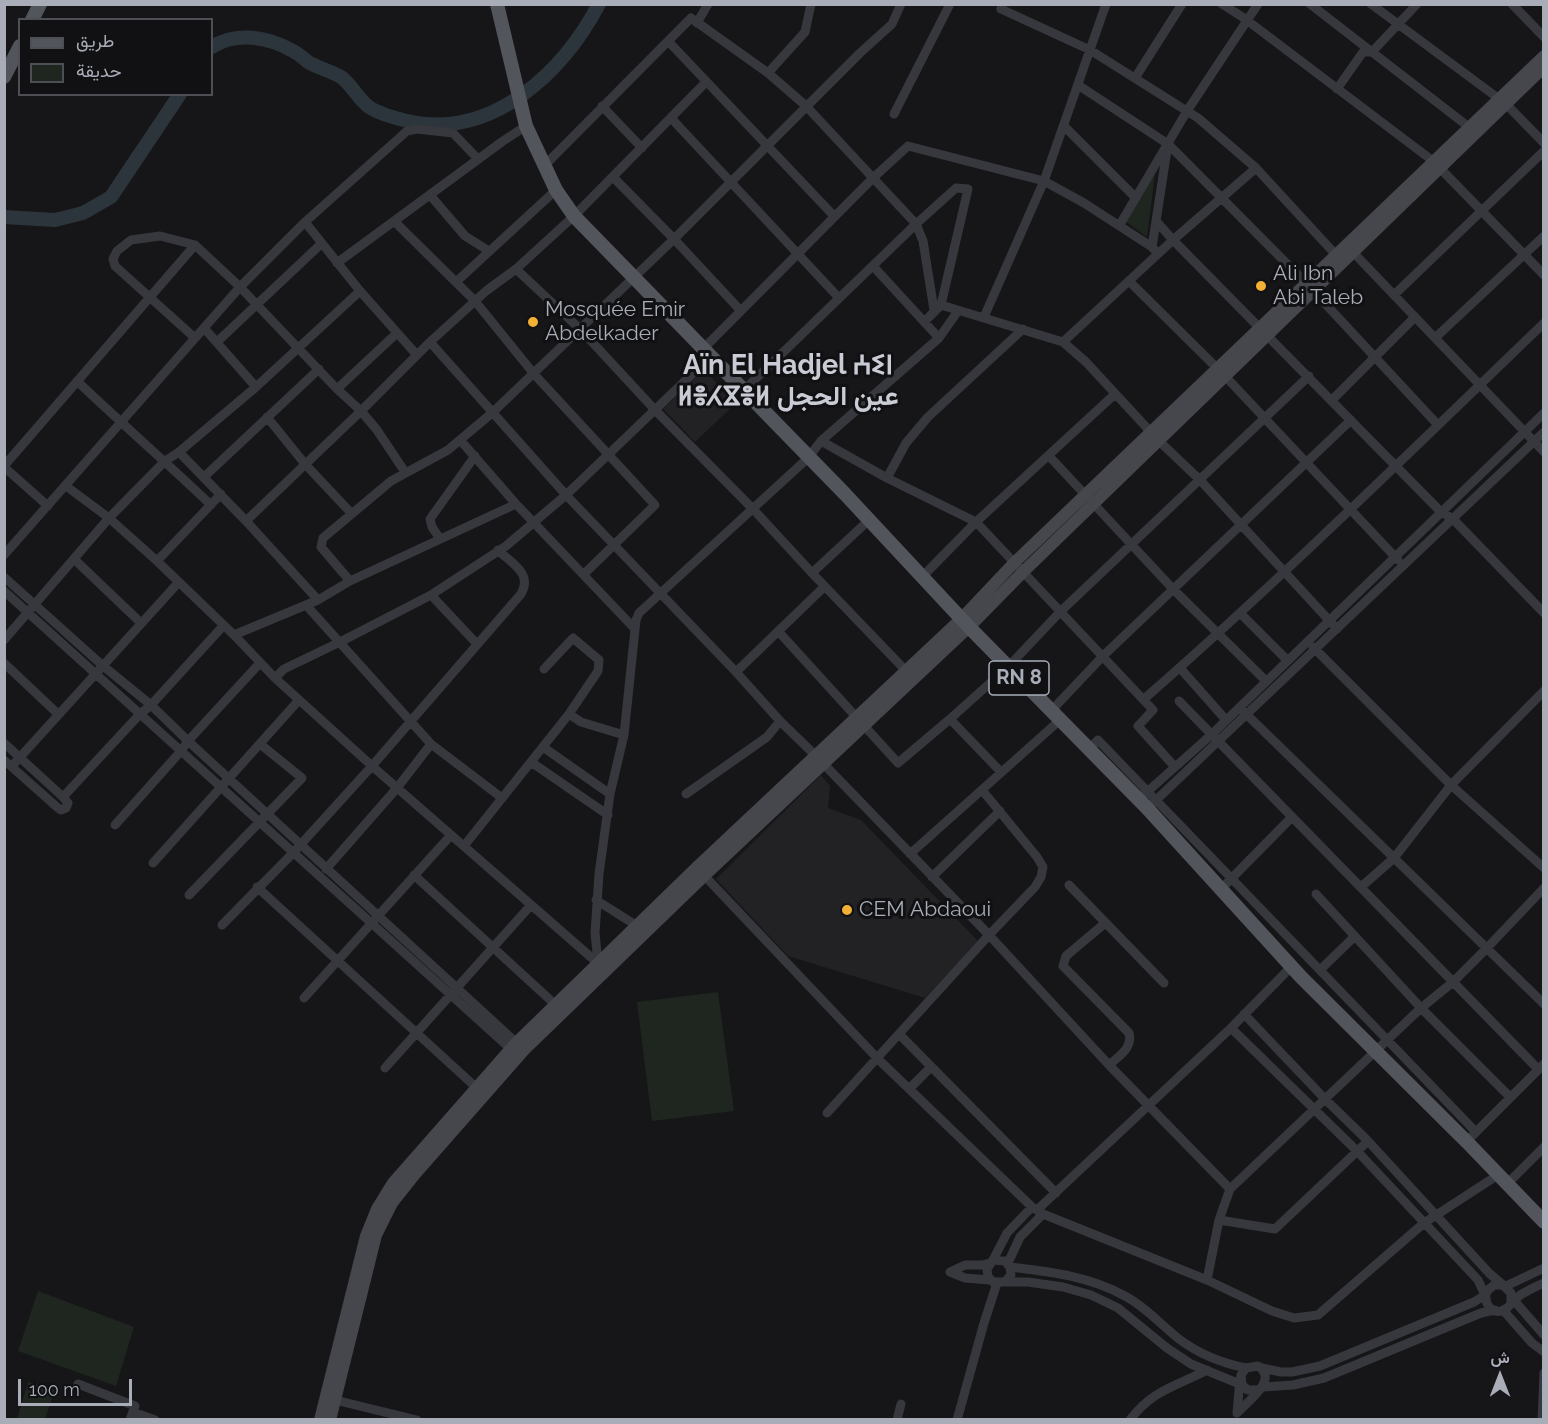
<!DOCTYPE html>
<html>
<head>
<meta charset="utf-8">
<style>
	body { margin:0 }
	#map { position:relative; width:1548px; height:1424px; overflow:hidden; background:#161618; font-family:Raleway,Vazirmatn,sans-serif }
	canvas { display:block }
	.frame { position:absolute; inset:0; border:6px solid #a8adb8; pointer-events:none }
	.legend { position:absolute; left:18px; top:18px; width:195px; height:78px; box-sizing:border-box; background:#111113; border:2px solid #4d4f55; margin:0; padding:8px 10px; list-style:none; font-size:18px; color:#a8adb8 }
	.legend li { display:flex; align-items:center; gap:12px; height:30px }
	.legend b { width:30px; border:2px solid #4d4f55 }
	.north { position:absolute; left:1470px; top:1346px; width:60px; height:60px; -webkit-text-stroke:4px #111113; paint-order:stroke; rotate:0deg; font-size:16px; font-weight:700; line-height:24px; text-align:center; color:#a8adb8 }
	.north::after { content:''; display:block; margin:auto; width:21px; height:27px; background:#a8adb8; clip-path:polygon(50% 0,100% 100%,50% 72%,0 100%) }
	.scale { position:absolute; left:18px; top:1379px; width:114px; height:27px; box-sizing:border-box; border:3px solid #a8adb8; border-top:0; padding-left:8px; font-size:18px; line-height:21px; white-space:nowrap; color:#a8adb8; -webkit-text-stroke:4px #111113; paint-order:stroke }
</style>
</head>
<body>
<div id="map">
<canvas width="1548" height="1424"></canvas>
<div class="frame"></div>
<ul class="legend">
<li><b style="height:8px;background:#53555c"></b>طريق</li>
<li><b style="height:16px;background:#1e261f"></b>حديقة</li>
</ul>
<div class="north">ش</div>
<div class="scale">100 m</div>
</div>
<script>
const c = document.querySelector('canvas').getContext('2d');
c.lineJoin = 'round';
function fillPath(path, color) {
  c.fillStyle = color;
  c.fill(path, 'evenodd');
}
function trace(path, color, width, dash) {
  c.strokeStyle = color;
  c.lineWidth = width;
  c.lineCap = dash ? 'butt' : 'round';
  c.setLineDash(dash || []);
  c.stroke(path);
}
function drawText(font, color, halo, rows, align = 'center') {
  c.font = font + ' Raleway,Vazirmatn,"Noto Sans Tifinagh",sans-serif';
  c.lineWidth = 6;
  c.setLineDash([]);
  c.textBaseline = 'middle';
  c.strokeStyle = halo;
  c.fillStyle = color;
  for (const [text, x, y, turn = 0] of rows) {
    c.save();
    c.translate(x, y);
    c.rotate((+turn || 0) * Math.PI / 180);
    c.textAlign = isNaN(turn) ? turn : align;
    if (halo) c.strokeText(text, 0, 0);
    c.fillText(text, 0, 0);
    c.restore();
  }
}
fillPath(new Path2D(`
	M704,370L736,403L695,442L663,409Z
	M821,775L830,786L828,808L861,820L978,941L925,998L788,956L716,879Z`), '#222225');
fillPath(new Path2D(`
	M1155,174L1147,237L1125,221Z
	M718,992L734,1111L652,1121L637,1002Z
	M38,1291L134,1327L116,1386L18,1351Z
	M28,1382L55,1390L45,1419H17Z`), '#1e261f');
trace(new Path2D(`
	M212,47C236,31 269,37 293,51C299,54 303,58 308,62C318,68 331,71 341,77C352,85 358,99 369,107C381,115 398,119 412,122C494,138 563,72 599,4
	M4,217L55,220L83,213L111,197L180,94`), '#2c353c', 14);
trace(new Path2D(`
	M1003,4L1001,9L1090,50L1198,118L1256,168L1336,255
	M1222,4L1244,18L1433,161L1544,275
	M1310,4L1474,131
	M1371,4L1506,104L1544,143
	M1512,4L1544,37
	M697,23L708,4
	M668,41L834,216
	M768,73L805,32L811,4
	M1135,78L1182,4
	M1078,85L1168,144L1306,283L1438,425
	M1337,89L1363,52H1372L1417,4
	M602,106L642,148
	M894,114L950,4
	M671,118L839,298
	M1064,126L1136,198
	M544,166L691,18L768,73L806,106L916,224L923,241L934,310
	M613,177L674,239L741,311
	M430,195L465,236L489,251
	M394,221L475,301L534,374L655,505L584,574
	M1156,221L1173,240L1441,512L1453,519L1544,613
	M305,222L360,291L416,354
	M1119,226L1187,111L1258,4
	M1152,247L1167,150
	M1350,249L1544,452
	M337,263L503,141L526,126
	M873,266L939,338
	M516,269L581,330L655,410L753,509L812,573L910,675
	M1129,281L1225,376L1398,560
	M456,282L556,190
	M1394,295L1544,151
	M984,317L1044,181L1106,4
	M924,322L941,305L1063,342L1086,362L1159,441L1200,480L1337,629
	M204,328L256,387
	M195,338L115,266L113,259L117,251L131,240L160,236L195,245L240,287L337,389L361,411L377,430L405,472
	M1435,338L1544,236
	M217,342L321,244
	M430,342L566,495L736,672L780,721L815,755L989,935L1109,1065L1230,1189
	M1063,342L1173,240L1256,168
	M703,349L873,178L908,146L1044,181L1084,203L1152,247L1158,254
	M77,381C121,423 167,463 211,505
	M337,389L397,333
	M743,391L916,224L956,188L968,189L941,305
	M1332,400L1415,317
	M267,417L305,464L352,514
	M461,441L516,504L635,629
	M821,441L887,478L976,522L1153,710L1138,726L1175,767
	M179,452L246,521L318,600
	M1049,456L1173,589L1266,681
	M4,466L195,245
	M4,467L48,506
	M204,477L319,369
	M887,478L906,443L928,417L1023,329
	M66,486L109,518L157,561L234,635L275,678L372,766L600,965
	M246,521L361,411L430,342L486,291L516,269L574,216L706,82
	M440,539L432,527L430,519L475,456
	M4,555L240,287L305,222L407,131L417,129L453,133L478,159
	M74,559L141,623
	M157,561L221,494
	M812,573L869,520
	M4,577L102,665L151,705L188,741L520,1046
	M922,577L976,522L1115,394
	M350,581L321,547L323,538L391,481L448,450L492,413L674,239L860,53L892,24L901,4
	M4,591L514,1052
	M431,595L477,644
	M306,605L431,744L502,798
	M1240,613L1287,660
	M778,631L898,763L950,719
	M234,635L318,600L350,581L516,504
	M4,640L109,518L165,461L179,452L256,387L360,291
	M1313,647L1451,785L1544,868
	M4,663L58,714
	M1180,668L1226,720
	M544,669L573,638L599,660L598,671L569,714
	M736,672L824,587
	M275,678L284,669L340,642L431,595L506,546L566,495L710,357
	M1144,699C1281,579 1412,450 1544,323
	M1179,701L1538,1069
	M1242,710L1544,1004
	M1051,711L1103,656L1351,420
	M4,743L63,797L68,803L66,808L61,810L58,808L4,760
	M543,747L610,794
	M1089,749L1098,740L1476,1132
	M531,762L608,815
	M12,766L178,583
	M1001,772L950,719L1008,667L1060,612L1309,376
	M686,794L767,737L780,721
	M63,797L140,714L151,705L223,626
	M1138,800L1211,735L1544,413
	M1153,803L1544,432
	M115,825L181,751L188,741L259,664
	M464,846L569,714L581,722L624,735
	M910,854L1060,720
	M153,863L299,700
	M326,869L397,788L431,744
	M700,871L878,1059L1032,1207L1043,1214L1207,1280L1272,1311L1294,1318L1318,1315L1424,1223L1498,1175
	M414,875L559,1008
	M932,877L1000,811
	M1227,883L1292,817
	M1069,885L1164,983
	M257,887L480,1091
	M1361,887L1394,858L1451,785L1544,691
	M1316,894L1421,1008L1510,1097
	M189,895L302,778L260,744
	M596,900L642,929
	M1104,924L1066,956L1063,966L1129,1033C1133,1048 1119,1056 1109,1065
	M222,925L293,853L372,766L521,594C533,573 512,564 498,550
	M598,963L595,933L599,874L610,794L624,735L636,620L639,613L808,458L821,441L939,338L958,311
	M1320,970L1354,937
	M304,998L451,835
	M1244,1014L1325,1099L1368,1141L1489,1273L1503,1285
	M1231,1028L1357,1151L1478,1280L1485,1295L1474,1302L1320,1366L1292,1372H1281L1262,1368
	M900,1035L1056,1193
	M385,1068L531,905
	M909,1089L931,1067
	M827,1113L989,935L1035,887L1041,877L1043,867L1037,857L982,790
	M1472,1136L1544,1064
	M1507,1184L1544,1147
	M1037,1210L1231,1028L1292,966
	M1219,1220L1275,1229L1368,1141
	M993,1260L1007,1233L1032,1207
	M990,1263L982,1265H965L950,1272L965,1278L990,1280
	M1008,1263L1020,1237L1043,1214
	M1010,1267C1051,1272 1089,1276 1125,1296C1146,1307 1161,1325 1179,1339C1199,1354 1221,1363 1246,1368
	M1207,1280L1219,1220L1230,1189L1421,1008L1453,982L1486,949L1544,888
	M1005,1282L1011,1275L1010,1267L1005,1261L993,1260L987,1269L988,1277L993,1282H1028L1063,1287L1091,1295L1118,1308L1167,1348L1191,1364L1242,1385
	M1506,1286L1544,1268
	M1512,1298L1544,1335
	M1511,1302V1293L1503,1285H1494L1487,1291C1483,1302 1491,1316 1504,1310C1511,1306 1515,1298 1522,1294C1529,1290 1536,1286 1544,1283
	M1503,1310L1532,1343L1544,1352
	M1240,1379L1237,1413C1248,1401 1279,1380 1258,1366L1246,1368L1241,1375L1242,1385L1248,1390H1259
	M78,1384L135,1406L130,1420
	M1263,1387L1293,1385L1324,1378L1481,1313L1495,1310
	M335,1400L417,1420
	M133,1412L155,1420
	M897,1420L901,1404
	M957,1420L984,1323L997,1283
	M1130,1420C1152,1390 1177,1386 1207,1370
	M1542,1420L1544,1373`), '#37383d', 9);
trace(new Path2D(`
	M320,1420L366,1236L377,1209L393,1183L516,1043L697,867L962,618L1014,563L1544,56
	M330,1420L376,1235L392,1203L415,1174L524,1050L704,876L969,627L1023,572L1544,67`), '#45474d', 12);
trace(new Path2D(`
	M497,4L526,126L556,190L574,216L845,494L969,627L1147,808L1301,977L1467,1142L1544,1222
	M32,20L40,4
	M4,77L20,46`), '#53555c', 14);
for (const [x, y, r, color] of [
	[1261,286,6,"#f2b134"],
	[533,322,6,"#f2b134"],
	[847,910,6,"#f2b134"]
]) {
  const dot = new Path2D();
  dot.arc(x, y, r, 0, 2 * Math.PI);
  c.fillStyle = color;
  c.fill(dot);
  trace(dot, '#111113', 2);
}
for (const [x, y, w] of [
	[1019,678,60]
]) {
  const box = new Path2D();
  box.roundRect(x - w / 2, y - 17, w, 34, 4.5);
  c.fillStyle = '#111113';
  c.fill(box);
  trace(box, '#a8adb8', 1.5);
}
drawText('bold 20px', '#a8adb8', null, [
	["RN 8",1019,678]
]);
drawText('21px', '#a8adb8', '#111113', [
	["Ali Ibn",1273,274],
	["Abi Taleb",1273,298],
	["Mosquée Emir",545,310],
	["Abdelkader",545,334],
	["CEM Abdaoui",859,910]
], 'left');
drawText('bold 27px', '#c9ccd4', '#111113', [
	["Aïn El Hadjel ⵄⵉⵏ",788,366],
	["ⵍⴻⵃⴵⴻⵍ عين الحجل",788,397]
]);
</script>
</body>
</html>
